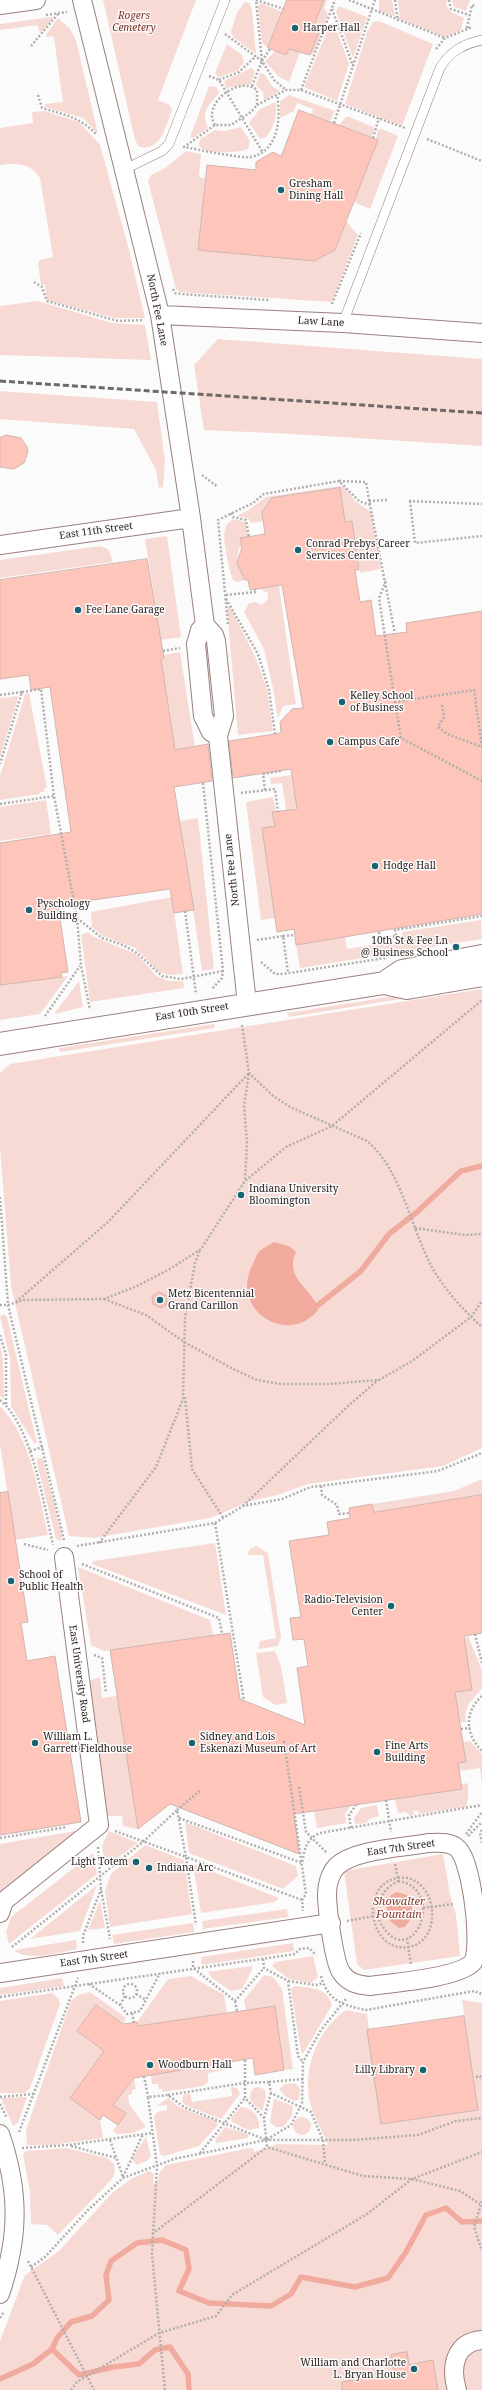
<!DOCTYPE html>
<html>
<head>
<meta charset="utf-8">
<style>
	body { margin:0 }
	canvas { display:block; background:#fbfbfb }
</style>
</head>
<body>
<canvas width="482" height="2390"></canvas>
<script>
const c = document.querySelector('canvas').getContext('2d');
c.lineJoin = 'round';
function fillPath(path, color) {
  c.fillStyle = color;
  c.fill(path, 'evenodd');
}
function trace(path, color, width, dash) {
  c.strokeStyle = color;
  c.lineWidth = width;
  c.lineCap = dash ? 'butt' : 'round';
  c.setLineDash(dash || []);
  c.stroke(path);
}
function drawText(font, color, halo, rows, align = 'center') {
  c.font = font + ' "Noto Serif",serif';
  c.lineWidth = 3;
  c.setLineDash([]);
  c.textBaseline = 'middle';
  c.strokeStyle = halo;
  c.fillStyle = color;
  for (const [text, x, y, turn = 0] of rows) {
    c.save();
    c.translate(x, y);
    c.rotate((+turn || 0) * Math.PI / 180);
    c.textAlign = isNaN(turn) ? turn : align;
    if (halo) c.strokeText(text, 0, 0);
    c.fillText(text, 0, 0);
    c.restore();
  }
}
fillPath(new Path2D(`
	M103,0H196L158,100L170,105L172,110C165,127 162,151 139,147L135,140Z
	M324,0H327L324,8L328,14L314,53L310,55L319,30L308,25L311,15L318,17Z
	M379,0H392L395,16L379,11Z
	M398,0H447L446,5L451,12L464,18L461,30L445,37L400,19Z
	M452,0H470L466,11L454,7Z
	M245,2L249,3L252,9L256,54L233,37L231,32L237,12Z
	M260,3L283,12L268,48L262,43L258,7Z
	M339,6L367,17L353,58L336,12Z
	M52,17L53,18L42,32L39,31L38,25L0,30V24Z
	M58,18L70,29L76,40L98,134L83,118L45,107V104L63,102L54,38L53,36L46,37V35Z
	M379,21L433,44L402,126L345,104L367,32L373,22Z
	M334,23L349,64L337,101L304,87L330,24Z
	M227,44L242,55L244,63L237,71L219,77L215,73Z
	M289,47L300,52L289,82L279,77L265,61L275,51L286,55Z
	M251,68L255,71L251,84L226,88L224,81Z
	M260,73L264,74L273,87L280,91L264,100L263,92L256,85Z
	M209,86L216,87L219,92C210,107 200,108 208,128L193,138L190,137Z
	M289,95L335,111L330,121L312,114L313,109L297,103L294,111L280,118V101Z
	M273,103H276C277,117 274,128 265,138L260,139L249,123L259,110Z
	M44,111L79,122L100,145L128,246L145,318H115L47,300L45,285H41L38,263L40,260L53,257L40,178C30,163 17,163 0,165V128L33,123L32,112Z
	M346,117H350L375,128L371,137L339,125Z
	M241,127L250,141L248,149C238,153 206,155 199,146L200,139L215,130L225,131Z
	M382,129L398,136L370,209L354,202L378,140L376,139L378,130Z
	M186,151L201,154L199,177L205,178L198,250L314,261L335,250L346,221L358,235L332,302L180,292L176,289L148,181L151,175L165,168Z
	M38,301L112,323L145,325L151,360L0,355V306Z
	M218,339L482,359V446L293,434L204,430L194,365Z
	M0,391L157,402L165,461L163,487L159,488L156,470L134,429L0,419Z
	M340,486L346,488L355,501L371,512L381,569L360,573L352,521L345,522L340,488L273,498L262,512L263,521L251,523L248,518L236,516L247,511L266,497Z
	M233,519L246,522L248,537L240,538L242,547L239,548L237,563L245,580L237,582L233,580C229,570 222,538 225,529C226,524 229,522 233,519Z
	M167,536L181,637L161,640L145,539Z
	M100,546L108,549L113,562L0,578V560Z
	M279,586L296,704L283,706L278,719L273,688L264,649L244,612L249,603L256,602L262,605L268,599V593L260,589Z
	M230,607L255,656L267,689L273,731L238,735L227,608Z
	M180,652L195,747L174,750L169,706H166L167,696L162,667H159L158,659L164,658V655Z
	M29,693L47,788H44L45,792H40V794L0,800V776L25,694Z
	M18,696V698L0,758V698Z
	M292,775C294,792 292,799 310,806L286,810L282,783L271,784L270,778Z
	M273,797L276,812L272,813L275,826L262,828L275,918L261,920L246,802Z
	M46,800L51,834L0,841V807Z
	M198,818L214,969L202,971L180,821Z
	M172,897L183,974L170,975L159,972L135,948L103,936L92,927L91,912Z
	M481,920L482,939L300,968L296,945L345,937L347,949L403,940L402,932Z
	M88,932L92,936L136,954L158,977L168,981H183L184,988L90,1002L81,935Z
	M68,976L40,1014L0,1020V985Z
	M79,981L83,1007L54,1014Z
	M482,982V986L289,1017L288,1013Z
	M482,989V1448L443,1466L308,1484L277,1495L251,1501L210,1518L94,1538L69,1536L11,1286L0,1148V1073L10,1064Z
	M214,1024L215,1028L60,1052L59,1048Z
	M4,1314L7,1317L37,1443H34L11,1406L10,1358L0,1317Z
	M0,1345L3,1359L4,1399L0,1396Z
	M0,1406C32,1439 38,1492 48,1535L15,1540L0,1444Z
	M40,1458L43,1459L62,1536L61,1541L56,1539L37,1463V1459Z
	M482,1479V1495L374,1512L373,1504L454,1491Z
	M215,1543L226,1615L92,1564L93,1561Z
	M256,1546L268,1553L281,1637L278,1646L258,1649L260,1641L276,1638L263,1555H247L250,1549Z
	M78,1567L210,1620L213,1635L104,1651L91,1645Z
	M468,1636L482,1670V1689C472,1699 463,1708 466,1722L460,1723L455,1692L472,1690L464,1638Z
	M275,1651L281,1666L287,1703L275,1705L263,1697L256,1653Z
	M100,1677L102,1698L117,1696L138,1829L123,1826L122,1816H106L89,1681Z
	M470,1741L482,1754V1785L480,1768L459,1771L458,1763L466,1762L463,1742Z
	M468,1783V1798L466,1807L419,1814L418,1811H413L414,1815L410,1816L406,1812L398,1813L395,1799Z
	M351,1805L345,1814L346,1823L317,1828L314,1811Z
	M377,1805L379,1816L369,1819L366,1823L355,1824L354,1818L361,1808Z
	M185,1822L296,1866L298,1876L283,1889L189,1853Z
	M75,1831L77,1833L0,1904V1844Z
	M109,1831L138,1843L105,1867L102,1846Z
	M145,1845L184,1860L192,1914L110,1927L105,1891L111,1874Z
	M93,1853L97,1874L9,1944L6,1932L11,1917Z
	M443,1854L450,1895L456,1915L460,1956L364,1970L357,1964L344,1871Z
	M193,1864L279,1898L275,1902L201,1913Z
	M97,1885L80,1931L30,1939Z
	M100,1900L105,1928L88,1930Z
	M287,1909L288,1917L203,1929L202,1921Z
	M193,1923L194,1932L114,1944L112,1935Z
	M76,1940L77,1949C60,1952 29,1963 14,1950Z
	M293,1943L294,1951L202,1965L201,1957Z
	M313,1956L318,1977L311,1983L289,1979L272,1966L275,1962Z
	M252,1966V1970L242,1989L231,1991L212,1978L208,1972Z
	M264,1975L273,1977L282,1989L293,2069L284,2070L275,2006L246,2010L244,2000Z
	M191,1976L224,1995L227,2013L138,2026L137,2022L168,1979Z
	M62,1978L64,1986L0,1995V1988Z
	M294,1986C310,1988 326,1986 332,2005L303,2054L301,2052L291,1989Z
	M90,1992L126,2018L123,2024L96,2005L77,2031L104,2051L70,2098L100,2120L103,2138L52,2145H27L26,2130L71,2001L78,1995Z
	M52,1993L58,1998L60,2004L30,2088L25,2093H0V2001Z
	M462,2000L482,2003V2390H0V2341L25,2275L59,2251L111,2194L131,2179L149,2171L154,2174L153,2184L158,2182L159,2173L166,2165L250,2148H253L254,2152L277,2144L328,2145C323,2132 315,2119 311,2106C301,2073 317,2029 346,2010L367,2014L381,2124L478,2110Z
	M229,2062L230,2069L208,2073V2082L203,2086L163,2092L162,2089H159L158,2084H152L151,2075Z
	M134,2078L136,2089L132,2090V2094L128,2095L129,2104L146,2127L133,2133L116,2134L113,2130L126,2113L113,2105Z
	M294,2083C301,2086 301,2093 298,2100L294,2101L285,2096L279,2089L285,2084Z
	M231,2087L237,2088L240,2094L221,2119L187,2106L182,2102L183,2095L190,2093L192,2102L232,2096Z
	M254,2088L260,2087L265,2090L266,2097L262,2111C253,2105 245,2098 254,2088Z
	M27,2097L18,2123L13,2126L1,2098Z
	M168,2098L179,2107L216,2121L218,2125L199,2146L164,2156L160,2154L154,2117L157,2112L167,2110V2105L157,2106Z
	M274,2099L293,2106L292,2116L283,2127H276L270,2122Z
	M241,2107C252,2107 261,2118 259,2128L248,2130L232,2122L231,2118Z
	M293 2126a9 9 0 1 1 18 0a9 9 0 1 1-18 0Z
	M225,2127L248,2134V2138L216,2143L215,2140Z
	M146,2137L151,2156L147,2161L136,2165L132,2159Z
	M66,2148L107,2158L114,2164L115,2172L112,2179L58,2235L47,2225L31,2224L30,2192L23,2155L26,2151Z`), '#f8dad5');
fillPath(new Path2D(`
	M274,1242L289,1246L296,1252C283,1279 315,1290 318,1310C288,1347 230,1310 252,1266C254,1262 256,1255 259,1252C262,1248 270,1245 274,1242Z
	M397,1892L407,1895L412,1904V1917L405,1927L399,1928L390,1921L386,1904L391,1895Z`), '#f1ab9e');
trace(new Path2D(`
	M317,1306L361,1271L389,1234L417,1212L461,1171L482,1166
	M52,2349L79,2375L113,2367L139,2364L155,2350L170,2347L188,2374L189,2390
	M0,2379L33,2364L52,2349L57,2338L71,2322L92,2316L109,2300L106,2275L111,2261L137,2243L162,2240L186,2250L189,2269L179,2291L209,2303L271,2306L291,2294L301,2277L355,2287L388,2278L406,2252L426,2215L446,2208L462,2222L482,2221`), '#f1ab9e', 5.5);
const building = new Path2D(`
	M287,0H324L313,28L320,30L310,55L289,49L286,55L268,48Z
	M299,110L378,140L335,250L314,261L198,250L207,165L256,170V162L273,152L281,156Z
	M6,435L21,438L27,447L28,452L24,463L14,469L0,467V438Z
	M340,488L345,522L352,521L359,570H355L360,602L371,600L376,636L407,632L406,623L482,611V914L296,945L294,929L277,932L262,828L275,826L272,812L297,809L291,769L233,778L229,741L281,733L280,722L292,709L303,708L282,585L250,590L248,580H245L237,563L242,547L240,538L265,534L262,512L272,498Z
	M147,559L164,658L161,659L175,750L208,744L212,781L174,787L194,910L174,913L170,889L58,905L68,972L61,973L62,977L0,985V843L71,832L50,687L31,690L29,675L0,679V580Z
	M159,1292L167,1296V1304L161,1308L153,1304L152,1297Z
	M8,1492L28,1622L21,1623L27,1661L55,1656L81,1822L0,1835V1493Z
	M482,1495V1633L464,1636L472,1690L455,1692L466,1762L458,1763L462,1789L294,1814L299,1854L170,1804L138,1829L110,1650L230,1633L240,1699L305,1725L297,1668L308,1666L304,1639L293,1640L290,1618L301,1617L289,1541L329,1535L327,1522L350,1518L349,1508L372,1504L374,1512Z
	M96,2005L123,2024L137,2022L138,2026L275,2006L284,2070L255,2075L253,2058L134,2078L113,2105L126,2113L118,2125L103,2115L100,2120L70,2098L104,2051L77,2031Z
	M464,2016L478,2110L381,2124L367,2030Z
	M407,2352L409,2365L433,2360L438,2390H342V2382L394,2373L391,2355Z`);
fillPath(building, '#fec5ba');
trace(building, '#d0b5b0', 1);
const lane = new Path2D(`
	M125,169L162,151L169,144L225,0
	M343,323L440,68C450,51 464,44 482,40`);
const street = new Path2D(`
	M82,0L160,315L191,518L205,625L214,635L216,641L224,716L218,736L247,1004
	M0,5L36,0
	M160,315L343,323L482,333
	M0,545L191,518
	M205,625L200,630L196,644L203,716L211,732L218,736
	M428,1843C437,1843 449,1841 457,1848C472,1860 482,1947 473,1962C460,1978 391,1983 370,1986C358,1985 348,1983 341,1972C334,1962 327,1908 327,1894C327,1885 330,1873 337,1866C355,1849 403,1848 428,1843Z
	M0,1913L4,1901L99,1825L64,1557
	M0,1973L331,1923
	M0,2134C20,2192 19,2237 0,2294
	M457,2390C450,2367 455,2342 482,2340`);
const secondary = new Path2D(`
	M384,983L402,971L482,956
	M0,1044L384,983L407,988L482,975`);
trace(lane, '#9a807b', 10);
trace(street, '#9a807b', 20);
trace(secondary, '#9a807b', 24);
trace(new Path2D(`
	M256,0L284,9
	M349,0L445,38
	M395,0L398,21
	M449,0L451,9L469,15
	M332,9L353,66
	M46,15L67,12
	M467,28L472,5L475,6
	M225,34L262,61L274,80L286,90
	M31,46L58,14
	M436,49L445,38L472,27
	M262,61L270,49
	M209,76L219,80L262,151
	M219,80L239,72L256,56
	M252,86L262,61L256,0
	M301,90L335,0
	M38,95L42,108C65,115 80,117 97,135
	M257,105L286,90H301L405,128
	M334,123L375,0
	M215,125C201,104 239,75 257,90V105L251,112L231,125H215L184,147C195,149 243,159 251,157C279,151 281,118 277,95
	M373,138L379,118
	M427,139L482,161
	M34,282L42,287L47,301L118,321L144,320
	M173,289L175,293L181,294L269,300
	M332,304L361,233
	M202,475L218,487
	M339,481L366,482L370,505
	M369,501L387,500
	M409,501L482,504
	M410,501L415,543L482,536
	M231,513L233,517L246,520L249,537
	M386,581L379,598L395,702
	M226,595L256,592L255,589
	M226,599L258,654L269,690L275,734
	M228,624L218,520L253,503L264,494L339,481L359,501L370,505L395,634
	M163,651L180,648
	M22,692L41,689L54,796L77,918L81,965L90,1010
	M0,695L22,692L0,764
	M442,705L444,717L438,727L447,734L482,747
	M382,740L401,738
	M482,747L474,690L395,702L401,738L482,781
	M203,783L223,971L222,978L212,989
	M265,790L263,774L281,771
	M241,793L275,789L278,812
	M0,804L54,796
	M185,911L196,994
	M77,918L102,938L123,945L137,953L162,976L181,979L223,971
	M379,932L380,939L396,936L395,930L482,916
	M283,936L295,935
	M257,940L283,936L288,973
	M261,962L275,974H283L385,958
	M45,1016L80,966
	M242,1025L249,1073L272,1095L290,1107L367,1141C402,1170 411,1230 433,1269C445,1290 464,1311 482,1327
	M0,1197L8,1305L64,1540
	M415,1228L465,1235L482,1234
	M104,1299L146,1315L184,1342L233,1369L257,1380L281,1384H328L379,1380L412,1361L471,1317L482,1301
	M16,1302L108,1222L249,1073L244,1106L247,1143L245,1181
	M0,1305H8L24,1300L104,1299L137,1286L170,1269L201,1249L245,1181L286,1147L332,1126L482,1000
	M0,1335L6,1355V1405
	M185,1397L192,1469L224,1519
	M0,1400C32,1426 44,1505 53,1545
	M30,1451L43,1447
	M321,1486L322,1495L337,1505L339,1514L350,1513
	M243,1506L347,1407L378,1380
	M215,1523L244,1701
	M99,1543L156,1467L183,1399L185,1317L195,1263L200,1250
	M24,1544L48,1550
	M77,1546L215,1523L243,1506L282,1499L311,1487L438,1471L482,1453
	M82,1564L219,1618L222,1634
	M475,1634L482,1663
	M94,1655L102,1658L106,1693
	M482,1696C464,1712 465,1734 482,1751
	M461,1729L470,1728
	M284,1741L306,1894L302,1900L303,1911
	M299,1787L306,1832L327,1853
	M386,1800L391,1832
	M177,1810L201,1790
	M179,1818L302,1863C305,1848 306,1839 320,1833L482,1805
	M351,1828L349,1815L356,1805
	M482,1830L480,1833L482,1843
	M115,1831L186,1857L196,1925
	M466,1834L482,1812
	M468,1836L482,1822
	M0,1838L67,1827
	M98,1847L101,1889L110,1939
	M395,1864L398,1879
	M398,1878C436,1872 446,1940 409,1947C369,1954 358,1884 398,1878Z
	M398,1881C451,1889 408,1983 377,1916C378,1899 383,1889 398,1881Z
	M423,1908L453,1904
	M347,1921L374,1916
	M407,1938L411,1965
	M83,1943V1936L101,1889
	M12,1947L144,1841L177,1810L186,1857L302,1900
	M263,1959L264,1968L288,1981L298,2056L303,2062
	M193,1961V1968L235,2001L264,1968
	M321,1976C328,2001 342,2005 366,2010L474,1991L482,1994
	M288,1981L316,1985L323,1983
	M89,1984L120,2005L127,2014L140,2011L160,1973
	M123 1991a7 7 0 1 1 14 0a7 7 0 1 1-14 0Z
	M136,1994L146,2000
	M0,1997L295,1954L300,1949L309,1948L316,1955
	M235,2001L237,2011
	M120,2005L125,1996
	M132,2013L134,2023
	M245,2060V2098L264,2118L267,2147L363,2176L412,2179L460,2191L480,2204
	M144,2076L148,2097
	M476,2077L480,2076L482,2080
	M269,2082L303,2079
	M168,2095L244,2083L269,2082L271,2093L311,2112L323,2140L325,2164
	M0,2097L33,2094
	M0,2104L7,2118
	M264,2118L271,2093
	M19,2132L78,1978
	M110,2140L123,2177
	M71,2146L116,2158
	M22,2148L69,2145L152,2133
	M200,2153L245,2098
	M123,2177L143,2134
	M482,2201L474,2227L482,2251
	M152,2234L267,2147
	M28,2261L94,2390
	M31,2267L45,2257L88,2210L123,2178L174,2159L266,2140H353L418,2135L456,2121L482,2118
	M0,2318L4,2312
	M71,2390L77,2382L159,2333L216,2316L232,2295L367,2214L412,2179L482,2152
	M165,2390L152,2254L157,2166L148,2097L168,2095L184,2107L266,2140L291,2125L302,2103L303,2062L321,2030L346,1999`), '#b1aead', 2.5, [2, 2]);
trace(lane, '#fff', 9);
trace(street, '#fff', 18);
trace(secondary, '#fff', 22);
trace(new Path2D(`
	M0,381L482,413`), '#6e6866', 3, [6, 3]);
for (const [x, y, r, color] of [
	[295,28,4,"#196470"],
	[281,190,4,"#196470"],
	[298,550,4,"#196470"],
	[78,610,4,"#196470"],
	[342,702,4,"#196470"],
	[330,742,4,"#196470"],
	[375,866,4,"#196470"],
	[29,910,4,"#196470"],
	[456,947,4,"#196470"],
	[241,1195,4,"#196470"],
	[160,1300,4,"#196470"],
	[11,1581,4,"#196470"],
	[391,1606,4,"#196470"],
	[35,1743,4,"#196470"],
	[192,1743,4,"#196470"],
	[377,1752,4,"#196470"],
	[136,1862,4,"#196470"],
	[149,1868,4,"#196470"],
	[150,2065,4,"#196470"],
	[423,2070,4,"#196470"],
	[414,2369,4,"#196470"]
]) {
  const dot = new Path2D();
  dot.arc(x, y, r, 0, 2 * Math.PI);
  c.fillStyle = color;
  c.fill(dot);
  trace(dot, '#fbfbfb', 1.5);
}
drawText('italic 10px', '#7f2e22', '#fbfbfb', [
	["Rogers",134,16],
	["Cemetery",134,28]
]);
drawText('10px', '#2c2220', '#fbfbfb', [
	["Harper Hall",303,28],
	["Gresham",289,184],
	["Dining Hall",289,196],
	["Conrad Prebys Career",306,544],
	["Services Center",306,556],
	["Fee Lane Garage",86,610],
	["Kelley School",350,696],
	["of Business",350,708],
	["Campus Cafe",338,742],
	["Hodge Hall",383,866],
	["Pyschology",37,904],
	["Building",37,916],
	["10th St & Fee Ln",448,941,"right"],
	["@ Business School",448,953,"right"],
	["Indiana University",249,1189],
	["Bloomington",249,1201],
	["Metz Bicentennial",168,1294],
	["Grand Carillon",168,1306],
	["School of",19,1575],
	["Public Health",19,1587],
	["Radio-Television",383,1600,"right"],
	["Center",383,1612,"right"],
	["William L.",43,1737],
	["Garrett Fieldhouse",43,1749],
	["Sidney and Lois",200,1737],
	["Eskenazi Museum of Art",200,1749],
	["Fine Arts",385,1746],
	["Building",385,1758],
	["Light Totem",128,1862,"right"],
	["Indiana Arc",157,1868],
	["Woodburn Hall",158,2065],
	["Lilly Library",415,2070,"right"],
	["William and Charlotte",406,2363,"right"],
	["L. Bryan House",406,2375,"right"]
], 'left');
drawText('10px', '#2c2220', '#fbfbfb', [
	["North Fee Lane",157,310,79],
	["Law Lane",321,322,3],
	["East 11th Street",96,531,-8],
	["North Fee Lane",232,870,-96],
	["East 10th Street",192,1012,-9],
	["East University Road",79,1674,82],
	["East 7th Street",401,1848,-8],
	["East 7th Street",94,1959,-8]
]);
drawText('italic 11px', '#89382b', '#fbfbfb', [
	["Showalter",399,1902],
	["Fountain",399,1915]
]);
</script>
</body>
</html>
